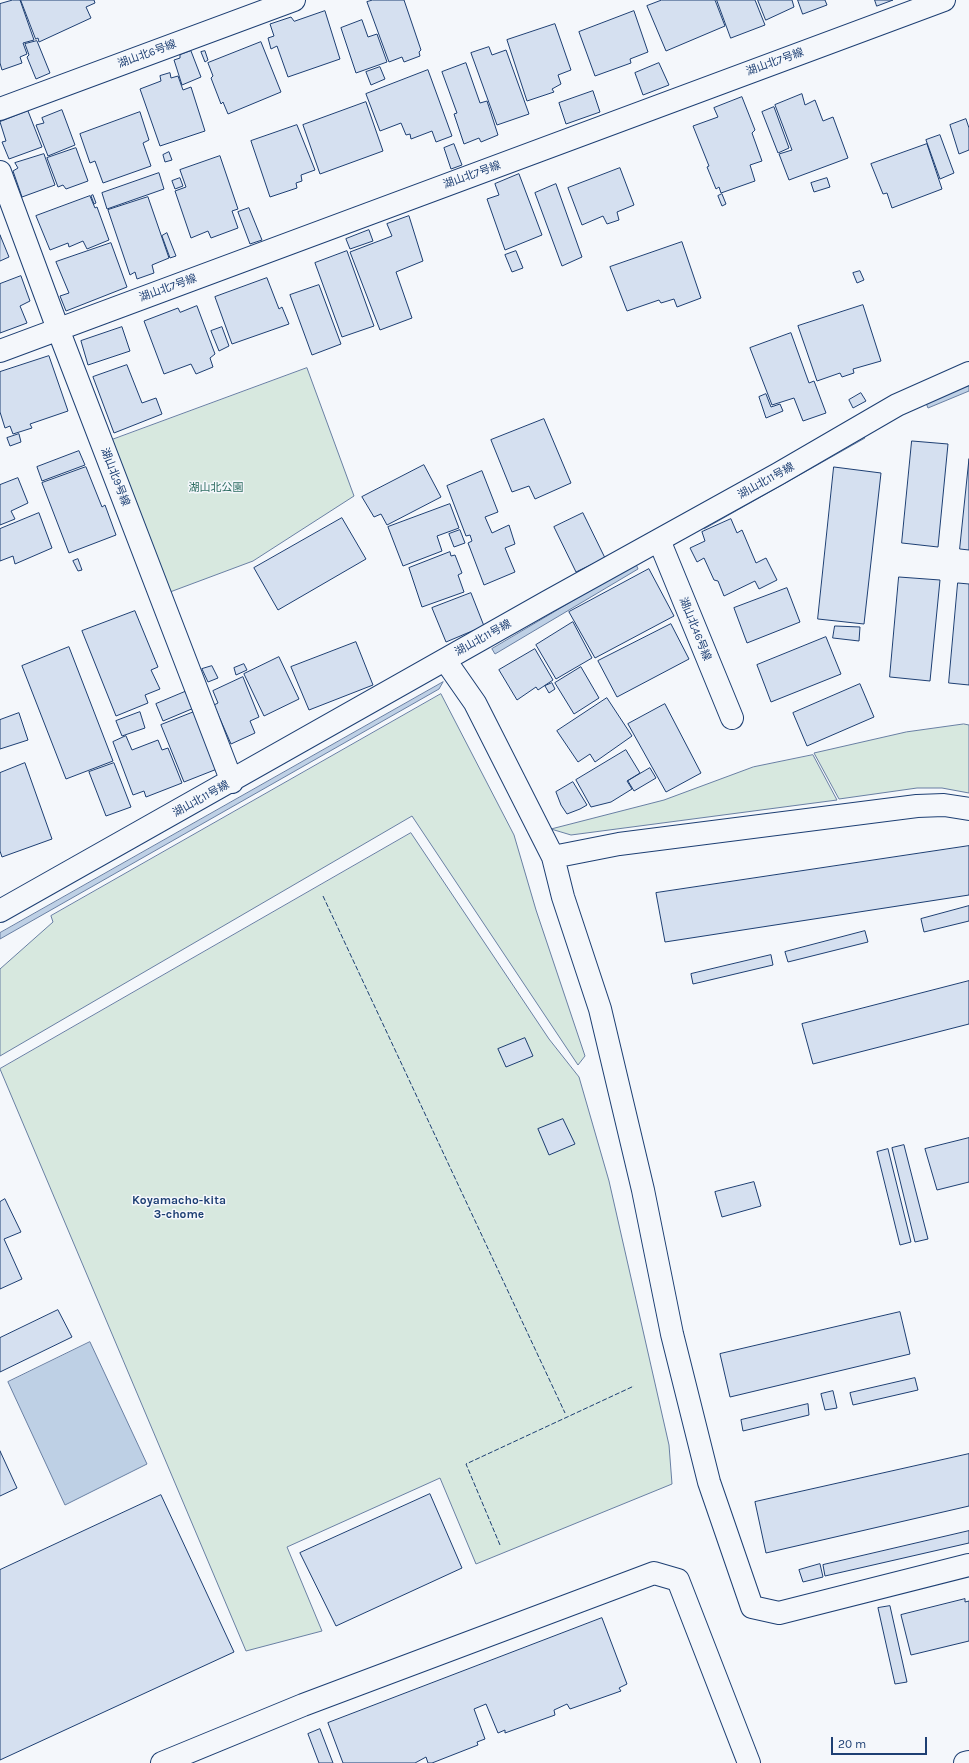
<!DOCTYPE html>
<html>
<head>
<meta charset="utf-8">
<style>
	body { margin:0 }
	#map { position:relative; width:969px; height:1763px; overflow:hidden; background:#f4f7fb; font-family:Karla,sans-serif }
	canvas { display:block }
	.scale { position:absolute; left:831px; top:1737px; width:96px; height:18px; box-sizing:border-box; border:2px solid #1d3f73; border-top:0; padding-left:5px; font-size:12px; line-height:14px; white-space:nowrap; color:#1d3f73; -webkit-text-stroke:3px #f4f7fb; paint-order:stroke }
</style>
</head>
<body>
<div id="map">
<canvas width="969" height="1763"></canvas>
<div class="scale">20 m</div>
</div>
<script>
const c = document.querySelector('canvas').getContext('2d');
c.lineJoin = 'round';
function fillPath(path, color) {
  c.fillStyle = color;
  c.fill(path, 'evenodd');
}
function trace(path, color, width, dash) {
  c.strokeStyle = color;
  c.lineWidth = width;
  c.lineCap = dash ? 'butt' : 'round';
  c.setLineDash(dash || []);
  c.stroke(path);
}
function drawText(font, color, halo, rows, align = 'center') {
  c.font = font + ' Karla,"Noto Sans JP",sans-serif';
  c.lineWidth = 3;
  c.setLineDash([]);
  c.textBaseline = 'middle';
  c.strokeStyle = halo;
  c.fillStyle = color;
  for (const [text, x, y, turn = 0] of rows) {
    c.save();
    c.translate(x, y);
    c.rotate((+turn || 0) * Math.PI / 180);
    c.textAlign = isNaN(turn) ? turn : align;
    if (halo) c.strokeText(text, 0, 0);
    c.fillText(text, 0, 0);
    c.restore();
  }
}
const green = new Path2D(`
	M307,368L354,496L253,561L170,592L109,441Z
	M441,694L514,835L536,910L585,1056L578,1065L412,816L0,1056V969L53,922L51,916Z
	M964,724L969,725V793L942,788H917L839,799L814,753L906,732Z
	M813,755L837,800L571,835L551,829L664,800L753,767Z
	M411,833L549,1039L579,1077L609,1181L669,1445L672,1484L476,1564L440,1478L287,1547L322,1631L246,1651L0,1069Z`);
fillPath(green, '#d7e8df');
trace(green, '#687fa3', 1);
const water = new Path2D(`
	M969,386V391L928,408L926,403Z
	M862,434L865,438L704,529L703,526Z
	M636,564L638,569L495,654L492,649Z
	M443,682L439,689L0,939V933Z
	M90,1342L147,1464L65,1505L8,1382Z`);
fillPath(water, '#bed0e5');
trace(water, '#687fa3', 1);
const building = new Path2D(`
	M13,0H20L34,40L23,43L27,54L20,57L22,63L2,70L0,63V4Z
	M21,0H94L95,3L86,7L91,18L39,42L38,38L36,39Z
	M373,0H404L421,50L419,52L420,56L404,62L402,57L389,62L367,2Z
	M662,0H715L725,26L666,51L647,6Z
	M717,0H755L765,25L731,38Z
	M758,0H792L794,7L766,20Z
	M798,0H825L827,5L803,14Z
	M875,0H893L877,6Z
	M325,11L340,59L288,77L277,46L271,49L268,38L274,36L270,24L291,17L294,21Z
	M634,11L648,52L630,59L631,63L595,76L579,32Z
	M362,20L368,37L377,34L387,62L356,73L341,28Z
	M555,24L571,70L558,75L561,84L552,89L554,92L527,101L507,40Z
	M37,41L50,73L36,79L27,57L29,55L25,44Z
	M261,42L281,92L228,114L223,102L221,104L211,78L213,76L208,63Z
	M489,47L492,55L506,50L529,114L497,125L471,53Z
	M191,51L201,77L182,85L174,60L180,58V55Z
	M205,51L208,60L205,62L201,52Z
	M466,63L480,103L487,101L498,135L481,142L479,138L464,144L454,114L457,113L442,72Z
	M659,63L669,85L643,95L635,73Z
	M380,67L385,79L371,85L366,72Z
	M428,70L452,136L436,142L432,131L411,139L410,134L406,135L401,123L380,131L366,94Z
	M170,73L171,78L178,76L183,90L191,87L205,131L160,146L140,89L161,81L160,76Z
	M593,91L600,112L566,124L559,103Z
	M802,94L805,105L815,100L823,121L833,117L848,158L789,180L779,154L792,150L775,105Z
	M742,97L755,130L752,133L762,161L750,165L755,181L721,193L719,187L716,189L707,167L709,166L693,126L718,117L714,108Z
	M366,102L383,151L320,174L303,125Z
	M774,107L789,148L778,153L762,112Z
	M62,110L75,145L48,156L36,125L44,123L42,118Z
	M28,111L42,147L9,159L2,142L6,141L0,122Z
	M140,112L149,140L143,143L151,166L103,183L95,161L90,163L80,134Z
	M966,119L969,128V150L959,154L950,125Z
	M297,125L315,170L301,175L302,181L296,183L297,188L270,197L251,141Z
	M940,135L954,173L940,179L926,140Z
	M454,144L462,165L451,169L444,148Z
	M927,144L942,189L892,208L887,193L883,194L871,164Z
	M76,148L88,181L66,189L63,185L58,187L47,158Z
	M169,152L172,160L165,162L163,155Z
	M44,154L55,185L22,197L13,171L18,168L15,163Z
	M220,156L238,209L232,211L238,228L211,238L208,231L191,238L175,191L186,187L180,170Z
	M620,168L634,205L617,212L619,220L607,224L603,216L582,225L568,188Z
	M159,173L164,189L107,209L102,193Z
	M519,174L542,235L505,250L487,199L499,195L495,184Z
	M180,178L183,186L175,189L172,181Z
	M827,178L830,187L814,192L811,183Z
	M556,184L582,257L562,266L535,193Z
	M722,194L726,204L722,206L718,196Z
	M93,195L96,203L94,204L91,196Z
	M90,196L95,208L97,207L109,240L87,249L83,241L69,247L68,243L50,250L36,216Z
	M148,197L169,258L152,265L154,273L137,279L135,272L130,275L108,210Z
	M249,208L262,240L250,244L238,212Z
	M409,216L423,261L396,272L412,318L380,330L350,252L392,236L387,224Z
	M369,230L373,241L350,249L346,239Z
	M167,233L176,256L170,258L162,236Z
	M0,235L9,257L0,261Z
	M682,242L701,298L677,307L674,299L661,303L659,300L627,311L610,267Z
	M111,243L127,287L66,311L60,296L69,293L56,262Z
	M347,251L374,326L342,337L315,263Z
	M516,251L523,268L512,272L505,255Z
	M860,271L864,280L857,283L853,273Z
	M21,276L30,301L20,306L27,323L0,333V284Z
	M267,278L279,309L282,307L289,324L232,344L215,297Z
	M319,285L341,344L312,355L290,295Z
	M863,305L881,361L853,369L854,373L842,377L840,373L817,381L798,326Z
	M197,306L215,354L210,358L213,367L196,374L191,364L164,374L144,321L178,308L180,312Z
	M122,327L130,351L88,365L81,341Z
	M222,327L229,346L219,351L211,331Z
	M791,333L809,383L814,381L826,413L803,421L794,398L772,405L750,348Z
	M49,356L68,411L30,424L32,428L13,434L10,426L5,428L0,412V372Z
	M127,365L142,403L156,398L162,414L114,433L93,377Z
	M861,393L866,401L853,408L849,400Z
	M766,394L771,407L780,404L783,411L766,418L759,397Z
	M544,419L571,483L535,499L529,486L512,492L491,440Z
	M19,434L21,442L10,446L7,438Z
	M912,441L948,444L938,547L902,543Z
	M79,451L85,465L42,481L37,467Z
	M969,459V550L960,549Z
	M424,465L441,497L387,525L381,514L374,517L362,497Z
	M86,467L102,507L105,505L116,535L69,553L42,483Z
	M834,467L881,473L864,624L818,619Z
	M482,471L498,512L485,517L492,533L509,525L515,544L505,548L515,572L484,585L468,543L472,541L470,535L466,536L447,486Z
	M18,478L28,503L11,511L15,519L0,525V485Z
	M450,504L459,528L437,536L442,551L403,566L388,527Z
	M39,513L52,548L15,564L13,556L0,561V529Z
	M583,513L605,558L576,572L554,527Z
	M342,518L366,559L278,610L254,568Z
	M731,519L737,533L742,530L756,563L766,558L777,580L759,589L755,581L724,596L718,581L714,580L704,558L697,562L690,548L705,541L702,532Z
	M460,530L465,543L454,547L449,534Z
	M450,552L451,556L455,555L462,573L458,575L464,592L422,607L409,568Z
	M78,559L82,570L78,571L73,561Z
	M649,569L674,616L595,658L569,612Z
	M899,577L940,580L930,681L890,677Z
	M958,583L969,584V685L949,683Z
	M787,588L800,622L747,643L734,608Z
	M471,593L484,626L446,642L432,608Z
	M135,611L158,667L151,670L160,689L145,695L148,703L116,716L82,631Z
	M573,622L592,658L556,679L536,645Z
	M671,624L689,659L617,697L598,661Z
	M835,626L860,627L859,641L833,638Z
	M826,637L841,674L771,702L757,665Z
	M356,642L373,685L309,710L291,667Z
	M69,647L113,761L66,779L22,666Z
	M535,649L553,680L538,690L536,687L517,700L499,670Z
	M279,657L299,699L264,716L244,674Z
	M244,664L247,670L236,675L234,668Z
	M212,666L218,678L208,682L202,669Z
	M581,667L599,698L574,714L555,683Z
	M243,677L259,717L250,721L255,733L231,744L214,705L218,703L213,691Z
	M552,683L555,689L549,693L545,686Z
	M860,684L874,717L807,746L793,713Z
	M187,691L194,708L163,721L156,704Z
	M607,698L632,736L595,762L590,754L578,762L557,731Z
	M665,704L701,773L666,792L628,724Z
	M140,712L145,728L122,736L116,721Z
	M194,712L217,769L184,782L161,725Z
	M19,713L28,740L0,749V720Z
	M126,736L132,750L158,740L162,750L168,748L182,783L146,797L144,791L133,795L113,742Z
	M626,750L640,773L627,781L632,789L611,802L591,807L576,780Z
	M25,763L52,839L2,857L0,851V773Z
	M114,763L131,807L106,816L89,772Z
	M650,768L656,778L634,791L628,781Z
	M573,782L587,805L580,809L567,814L561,805L556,792Z
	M969,846V895L665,942L656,893Z
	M969,906V921L924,932L921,919Z
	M865,931L868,942L788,962L785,952Z
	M771,955L773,965L693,984L691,974Z
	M969,981V1024L813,1064L802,1024Z
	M525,1038L533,1056L506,1067L498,1049Z
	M563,1119L575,1144L549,1155L538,1129Z
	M969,1138V1182L937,1190L925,1149Z
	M904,1145L928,1239L915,1242L892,1148Z
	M888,1149L911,1242L900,1245L877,1152Z
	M754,1182L761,1206L722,1217L715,1192Z
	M5,1199L21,1232L4,1239L22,1279L0,1289V1202Z
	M58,1310L72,1337L0,1372V1338Z
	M900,1312L910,1354L730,1397L720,1354Z
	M915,1378L918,1390L853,1405L850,1393Z
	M833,1391L837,1408L825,1410L821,1394Z
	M808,1404L809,1415L743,1431L741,1420Z
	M0,1451L17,1488L0,1496Z
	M969,1454V1506L766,1553L755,1502Z
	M430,1494L462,1568L336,1626L300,1553Z
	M161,1495L234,1652L0,1760V1570Z
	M969,1531V1543L825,1576L823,1565Z
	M820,1564L823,1577L803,1582L799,1570Z
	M965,1599V1602L969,1601V1641L911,1655L901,1615Z
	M890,1606L907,1682L895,1684L878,1608Z
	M602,1618L627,1684L619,1688L621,1691L570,1709L567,1704L554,1710L555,1715L505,1733V1730L498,1733L486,1704L474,1709L485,1739L477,1742L478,1745L432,1763H428L426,1757L415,1763H343L328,1723Z
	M320,1729L333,1763H319L308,1734Z`);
fillPath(building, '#d5e0f0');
trace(building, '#1d3f73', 1);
const minor = new Path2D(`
	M0,109L294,0
	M0,172L58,329L232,782
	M0,351L944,0
	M659,540L732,718
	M445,660L475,703L553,857L619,844L917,806L944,805L969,809
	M553,857L563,897L600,1009L643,1190L672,1334L709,1482L752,1607L779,1613L969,1565
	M0,911L547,602L778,474L897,405L969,373
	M162,1763L303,1705L654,1573L678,1580L749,1763
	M965,1763L969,1762`);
trace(minor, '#1d3f73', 24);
trace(minor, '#f4f7fb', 22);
trace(new Path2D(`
	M323,896L565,1413
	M500,1545L466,1464L634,1386`), '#1d3f73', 1, [5, 2]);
drawText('11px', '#1d3f73', '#f4f7fb', [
	["湖山北6号線",147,54,-20],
	["湖山北7号線",775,62,-20],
	["湖山北7号線",472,175,-20],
	["湖山北7号線",168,288,-20],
	["湖山北9号線",115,477,69],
	["湖山北11号線",766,481,-29],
	["湖山北46号線",695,629,68],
	["湖山北11号線",483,638,-29],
	["湖山北11号線",201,799,-29]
]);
drawText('11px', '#2c6c60', '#f4f7fb', [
	["湖山北公園",216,488]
]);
drawText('bold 12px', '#1d3f73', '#f4f7fb', [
	["Koyamacho-kita",179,1201],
	["3-chome",179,1215]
]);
</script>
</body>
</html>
